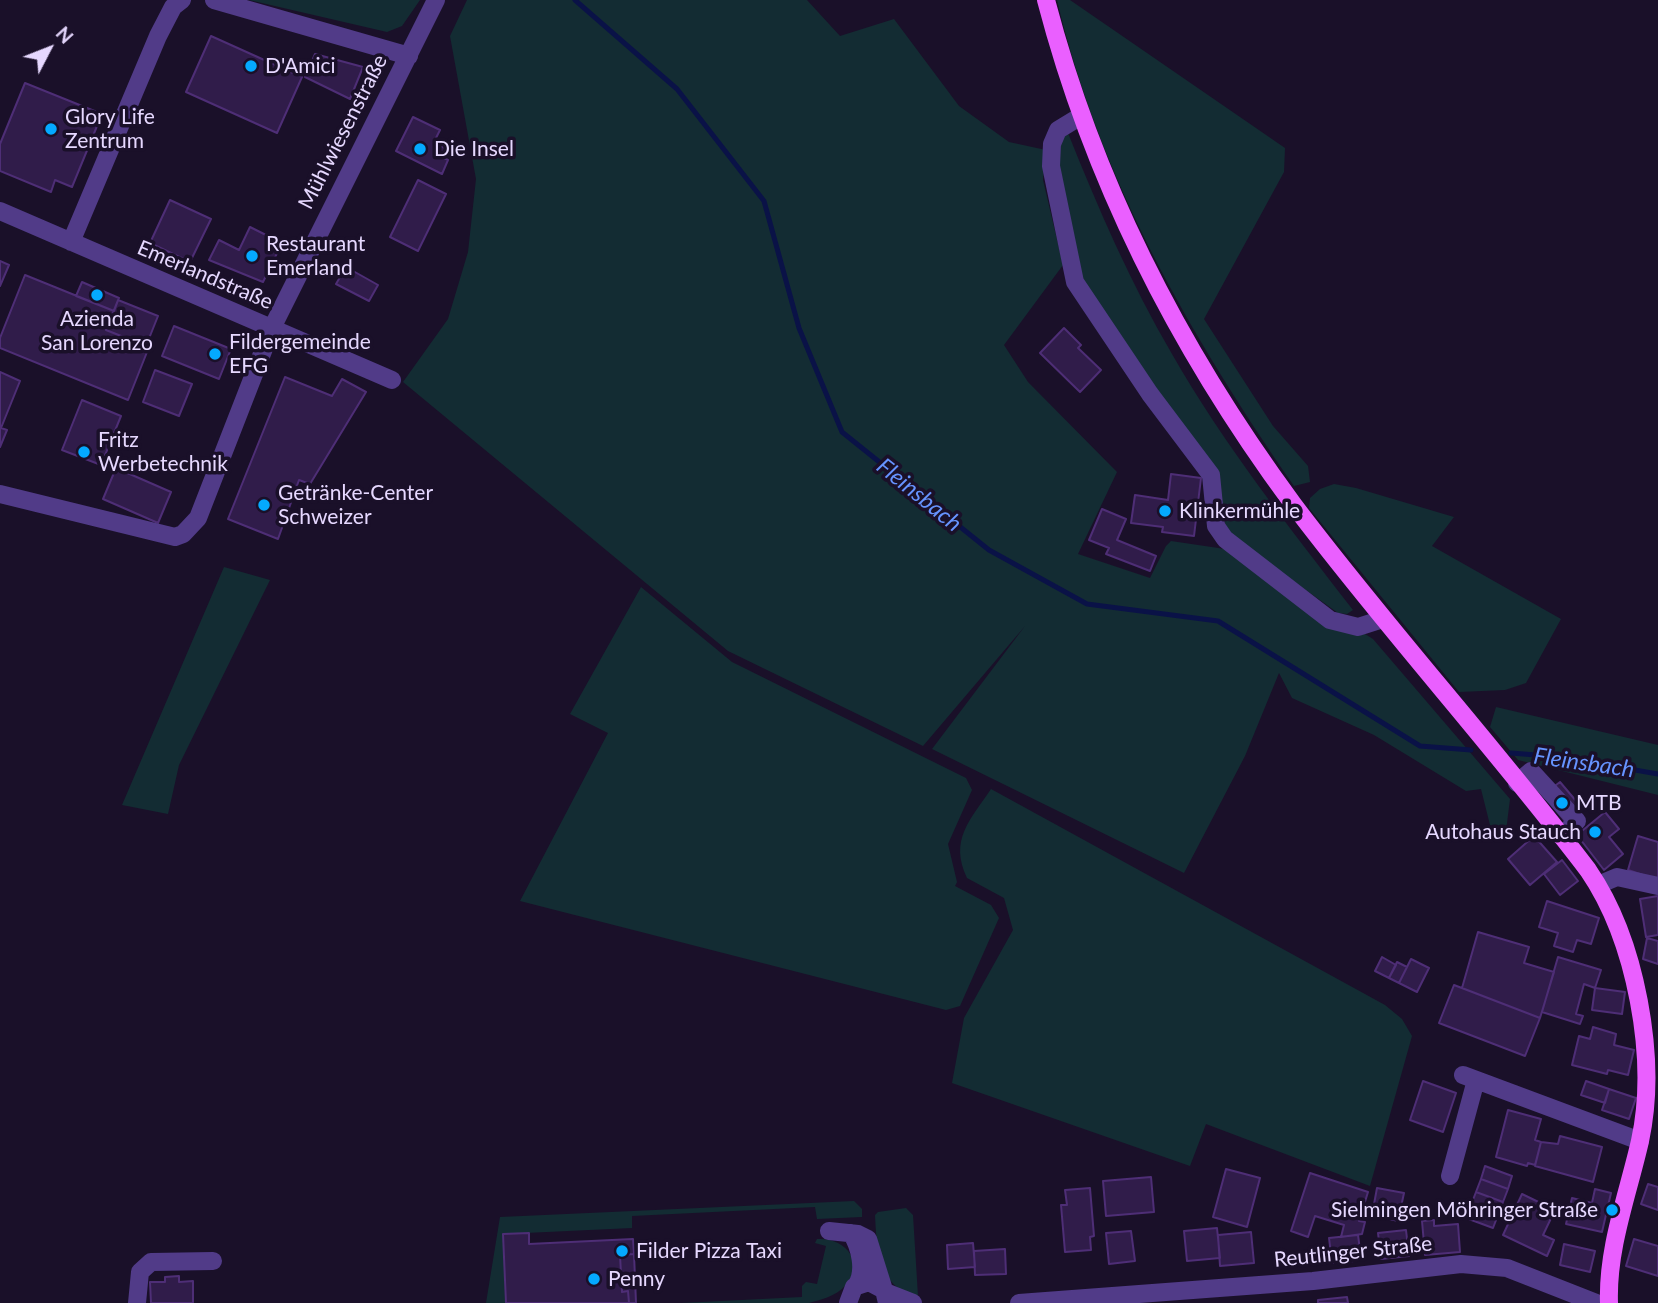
<!DOCTYPE html>
<html>
<head>
<meta charset="utf-8">
<style>
	body { margin:0 }
	#map { position:relative; width:1658px; height:1303px; overflow:hidden; background:#1a1029; font-family:Lato,sans-serif }
	canvas { display:block }
	.north { position:absolute; left:14px; top:14px; width:70px; height:70px; -webkit-text-stroke:5px #1a1029; paint-order:stroke; rotate:48deg; font-size:19px; font-weight:700; line-height:28px; text-align:center; color:#e6d8ff }
	.north::after { content:''; display:block; margin:auto; width:24px; height:32px; background:#e6d8ff; clip-path:polygon(50% 0,100% 100%,50% 72%,0 100%) }
</style>
</head>
<body>
<div id="map">
<canvas width="1658" height="1303"></canvas>
<div class="north">N</div>
</div>
<script>
const c = document.querySelector('canvas').getContext('2d');
c.lineJoin = 'round';
function fillPath(path, color) {
  c.fillStyle = color;
  c.fill(path, 'evenodd');
}
function trace(path, color, width, dash) {
  c.strokeStyle = color;
  c.lineWidth = width;
  c.lineCap = dash ? 'butt' : 'round';
  c.setLineDash(dash || []);
  c.stroke(path);
}
function drawText(font, color, halo, rows, align = 'center') {
  c.font = font + ' Lato,sans-serif';
  c.lineWidth = 7;
  c.setLineDash([]);
  c.textBaseline = 'middle';
  c.strokeStyle = halo;
  c.fillStyle = color;
  for (const [text, x, y, turn = 0] of rows) {
    c.save();
    c.translate(x, y);
    c.rotate((+turn || 0) * Math.PI / 180);
    c.textAlign = isNaN(turn) ? turn : align;
    if (halo) c.strokeText(text, 0, 0);
    c.fillText(text, 0, 0);
    c.restore();
  }
}
fillPath(new Path2D(`
	M249,0H420L402,26L387,32Z
	M467,0H807L840,36L894,19L959,106L1009,142L1046,150L1043,180L1063,265L1004,345L1028,382L1117,472L1078,554L1150,578L1166,546L1171,541L1225,549L1365,634L1373,639L1510,799L1506,831L1491,829L1481,789L1466,791L1374,735L1292,698L1279,673L1245,756L1184,873L932,749L1025,626L923,746L728,651L403,382L448,319L468,252L476,179L450,36Z
	M1057,0H1070L1285,148L1284,172L1204,319L1273,426L1308,466L1310,482L1294,486C1191,337 1099,178 1057,0Z
	M1068,133C1098,208 1131,284 1172,354C1224,445 1289,527 1353,610L1347,614L1338,613L1236,540L1225,525L1218,478L1081,279L1056,186L1062,134Z
	M1334,484L1356,488L1454,517L1432,546L1561,619L1526,683L1505,690L1459,692L1309,508L1310,498L1320,489Z
	M224,567L270,580L179,765L168,814L122,805Z
	M641,587L732,662L966,778L972,790L948,844L957,882L955,886L991,905L999,918L960,1006L946,1010L520,901L608,733L570,714Z
	M1496,707L1658,745V795L1518,760L1490,727Z
	M991,789L1385,1005L1402,1019L1412,1036L1370,1186L1206,1124L1190,1166L952,1083L964,1018L1013,930L1004,898L967,878C949,840 970,820 991,789Z
	M854,1201L862,1209V1217L817,1219L815,1207L632,1216V1228L504,1234L505,1303H486L500,1217Z
	M906,1208L913,1215L918,1296C878,1288 877,1250 875,1215L878,1212Z
	M817,1239C846,1237 866,1263 845,1286C836,1296 820,1300 809,1303H681L802,1297V1286L806,1282L817,1284L826,1246L815,1243Z`), '#132c33');
trace(new Path2D(`
	M575,0L677,89L764,201L799,328L842,432L989,550L1087,604L1218,621L1420,746L1471,750
	M1511,753L1561,757L1658,774`), '#0a1247', 5);
const building = new Path2D(`
	M211,36L302,77L277,133L186,92Z
	M315,54L363,67L350,99L305,77Z
	M25,83L102,114L72,187L55,180L51,192L0,171V144Z
	M413,117L440,130L435,140L446,150L442,157L448,160L442,174L396,151Z
	M418,180L446,194L418,251L390,237Z
	M170,200L211,219L190,262L150,243Z
	M250,227L282,243L263,282L209,260L219,240L239,250Z
	M0,261L9,265L0,286Z
	M346,267L378,285L369,301L336,284Z
	M25,275L114,311L106,330L149,347L128,400L0,348V338Z
	M82,282L119,298L114,311L76,296Z
	M118,300L158,316L146,346L106,330Z
	M174,326L231,349L219,379L162,356Z
	M1064,328L1081,345L1078,348L1101,370L1080,392L1040,353Z
	M155,370L192,384L179,416L143,402Z
	M0,372L20,381L1,428L7,430L0,447Z
	M285,377L332,396L342,379L366,392L310,484L299,480L278,539L228,519Z
	M82,400L121,416L101,465L62,450Z
	M116,468L171,492L158,523L103,499Z
	M1171,474L1201,478L1194,536L1162,532L1163,527L1131,523L1135,495L1168,500Z
	M1102,509L1126,519L1117,540L1156,556L1150,571L1106,554L1109,548L1089,540Z
	M1560,782L1582,808L1566,822L1543,795Z
	M1605,812L1619,829L1609,837L1623,854L1604,870L1577,835Z
	M1534,836L1557,862L1530,885L1508,859Z
	M1638,836L1658,842V880L1628,870Z
	M1562,860L1578,881L1560,895L1544,874Z
	M1658,896V935L1646,937L1640,899Z
	M1547,901L1599,918L1591,944L1577,940L1573,952L1554,946L1558,933L1539,927Z
	M1478,932L1529,947L1524,963L1554,972L1540,1018L1462,988Z
	M1647,938L1658,941V964L1643,959Z
	M1382,957L1396,965L1389,978L1375,971Z
	M1558,957L1601,970L1595,988L1584,984L1576,1014L1583,1016L1580,1024L1542,1012Z
	M1411,959L1429,968L1417,992L1399,983Z
	M1397,962L1407,967L1399,983L1389,978Z
	M1454,985L1540,1018L1525,1056L1439,1023Z
	M1595,988L1625,992L1622,1014L1592,1010Z
	M1593,1027L1616,1034L1614,1045L1634,1050L1628,1075L1608,1070L1607,1074L1572,1065L1579,1036L1590,1039Z
	M1423,1081L1456,1093L1443,1132L1410,1120Z
	M1586,1081L1609,1089L1605,1103L1581,1095Z
	M1609,1089L1636,1098L1629,1119L1602,1110Z
	M1508,1110L1541,1119L1535,1140L1541,1142L1535,1165L1528,1163L1527,1166L1496,1157Z
	M1560,1136L1602,1147L1593,1182L1535,1166L1541,1142L1558,1144Z
	M1485,1166L1512,1176L1508,1189L1481,1179Z
	M1226,1169L1260,1178L1247,1227L1213,1217Z
	M1310,1173L1368,1192L1359,1221L1365,1222L1362,1234L1341,1237L1344,1225L1315,1216L1308,1237L1291,1231Z
	M1151,1177L1154,1212L1106,1216L1103,1181Z
	M1481,1179L1508,1189L1503,1202L1476,1192Z
	M1648,1184L1658,1187V1210L1641,1204Z
	M1090,1188L1094,1236L1090,1237L1091,1250L1065,1252L1061,1205H1067L1065,1190Z
	M1377,1188L1404,1193L1398,1221L1372,1215Z
	M1595,1189L1611,1193L1602,1232L1566,1224L1572,1198L1592,1203Z
	M1476,1192L1503,1202L1498,1215L1471,1205Z
	M1522,1194L1555,1210L1543,1235L1554,1240L1547,1256L1503,1235Z
	M1471,1205L1498,1215L1493,1228L1466,1218Z
	M1434,1220V1226L1458,1224L1460,1252L1425,1255L1422,1221Z
	M1217,1228L1220,1258L1187,1261L1184,1231Z
	M1406,1230L1409,1256L1381,1259L1378,1233Z
	M1131,1231L1135,1261L1109,1264L1106,1233Z
	M1251,1232L1254,1263L1220,1266L1218,1235Z
	M529,1233V1244L633,1239L634,1254L620,1255L622,1292L628,1291L629,1303H506L503,1234Z
	M1358,1235L1360,1250L1352,1251L1354,1261L1332,1263L1329,1238Z
	M1634,1239L1658,1246V1276L1626,1266Z
	M973,1243L975,1267L948,1269L947,1245Z
	M1564,1244L1595,1251L1590,1272L1560,1265Z
	M1005,1249L1006,1274L975,1275L974,1251Z
	M634,1254L636,1303H629L628,1291L622,1292L620,1255Z
	M179,1276V1282L193,1281V1303H151L150,1282H165V1277Z
	M1347,1297L1348,1303H1318V1300Z`);
fillPath(building, '#301c4a');
trace(building, '#4e2e76', 2);
trace(new Path2D(`
	M214,0L409,56
	M1081,116L1058,130L1052,144L1051,166L1075,282L1150,394L1211,475L1216,526L1225,539L1330,620L1358,627L1383,619
	M0,211L392,380
	M71,242L158,36L173,7L182,0
	M0,494L175,537L183,534L198,518L272,328L436,0
	M1517,783L1531,771L1577,821L1561,836
	M1598,885L1617,877L1658,886
	M1463,1075L1640,1141
	M1450,1176L1476,1080
	M829,1231L858,1234L868,1239L884,1290
	M851,1233C860,1247 866,1271 856,1286
	M885,1292L913,1303
	M137,1303L140,1272L151,1262L213,1261
	M848,1303L854,1287L869,1282L884,1290L887,1303
	M1019,1303L1313,1281L1461,1264L1507,1268L1596,1303`), '#513b88', 18);
trace(new Path2D(`
	M1046,0C1094,184 1180,351 1293,504C1387,629 1493,745 1588,870C1636,940 1658,1058 1640,1141C1628,1194 1607,1248 1609,1303`), '#ea5fff', 18);
for (const [x, y, r, color] of [
	[251,66,7,"#04a9ff"],
	[51,129,7,"#04a9ff"],
	[420,149,7,"#04a9ff"],
	[252,256,7,"#04a9ff"],
	[97,295,7,"#04a9ff"],
	[215,354,7,"#04a9ff"],
	[84,452,7,"#04a9ff"],
	[264,505,7,"#04a9ff"],
	[1165,511,7,"#04a9ff"],
	[1562,803,7,"#04a9ff"],
	[1595,832,7,"#04a9ff"],
	[1612,1210,7,"#04a9ff"],
	[622,1251,7,"#04a9ff"],
	[594,1279,7,"#04a9ff"]
]) {
  const dot = new Path2D();
  dot.arc(x, y, r, 0, 2 * Math.PI);
  c.fillStyle = color;
  c.fill(dot);
  trace(dot, '#1a1029', 2.5);
}
drawText('21px', '#e6d8ff', '#1a1029', [
	["D'Amici",265,66],
	["Glory Life",65,117],
	["Zentrum",65,141],
	["Die Insel",434,149],
	["Restaurant",266,244],
	["Emerland",266,268],
	["Azienda",97,319,"center"],
	["San Lorenzo",97,343,"center"],
	["Fildergemeinde",229,342],
	["EFG",229,366],
	["Fritz",98,440],
	["Werbetechnik",98,464],
	["Getränke-Center",278,493],
	["Schweizer",278,517],
	["Klinkermühle",1179,511],
	["MTB",1576,803],
	["Autohaus Stauch",1581,832,"right"],
	["Sielmingen Möhringer Straße",1598,1210,"right"],
	["Filder Pizza Taxi",636,1251],
	["Penny",608,1279]
], 'left');
drawText('21px', '#e6d8ff', '#1a1029', [
	["Mühlwiesenstraße",343,132,-63],
	["Emerlandstraße",205,275,23],
	["Reutlinger Straße",1353,1252,-6]
]);
drawText('italic 23px', '#6693ff', '#1a1029', [
	["Fleinsbach",919,495,39],
	["Fleinsbach",1584,763,8]
]);
</script>
</body>
</html>
